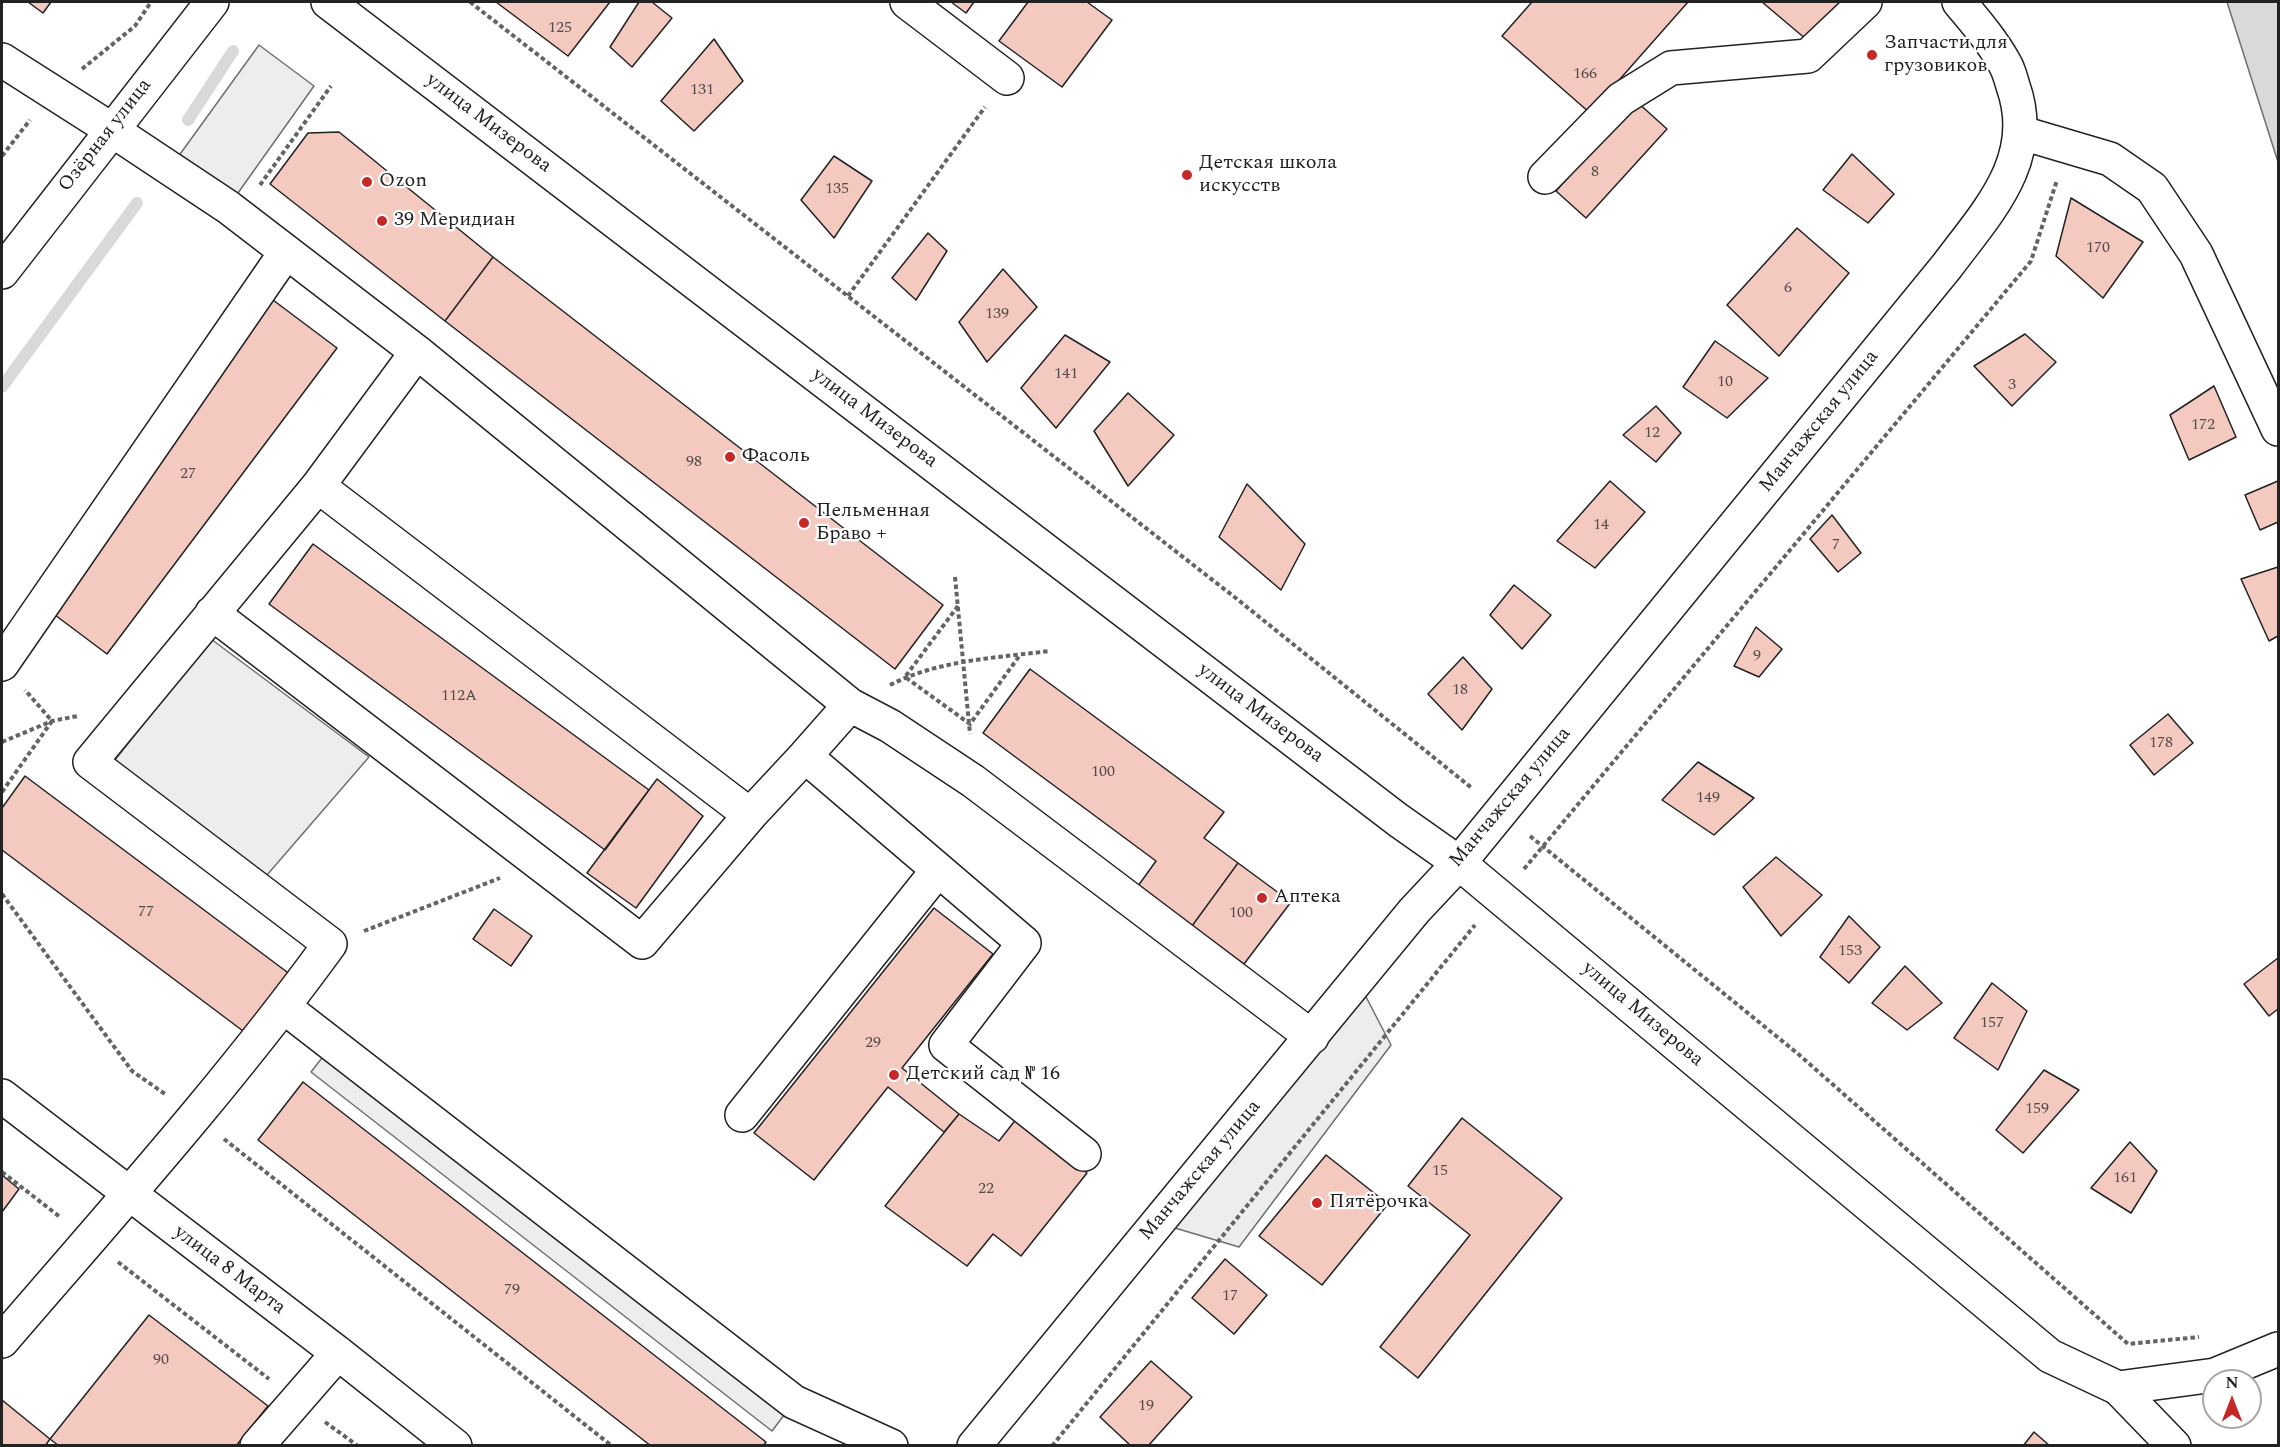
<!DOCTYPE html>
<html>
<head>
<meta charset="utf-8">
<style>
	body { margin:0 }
	#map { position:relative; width:2280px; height:1447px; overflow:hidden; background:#fff; font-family:Spectral,serif }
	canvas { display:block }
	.frame { position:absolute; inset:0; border:3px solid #222; pointer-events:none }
	.north { position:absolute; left:2202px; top:1369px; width:60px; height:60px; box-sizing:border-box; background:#fff; border:2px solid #a7a7a7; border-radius:50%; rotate:0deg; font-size:16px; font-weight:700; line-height:24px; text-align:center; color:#222 }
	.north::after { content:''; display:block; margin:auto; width:21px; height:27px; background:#c62828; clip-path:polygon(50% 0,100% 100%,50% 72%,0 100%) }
</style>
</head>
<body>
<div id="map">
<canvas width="2280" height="1447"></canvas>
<div class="frame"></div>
<div class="north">N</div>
</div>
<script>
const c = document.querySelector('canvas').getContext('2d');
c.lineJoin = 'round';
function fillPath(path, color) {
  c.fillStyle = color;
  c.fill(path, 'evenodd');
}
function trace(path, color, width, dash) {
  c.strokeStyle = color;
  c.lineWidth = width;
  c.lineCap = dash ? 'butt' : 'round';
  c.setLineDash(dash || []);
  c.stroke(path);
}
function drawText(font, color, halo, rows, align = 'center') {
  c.font = font + ' Spectral,serif';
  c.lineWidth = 4.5;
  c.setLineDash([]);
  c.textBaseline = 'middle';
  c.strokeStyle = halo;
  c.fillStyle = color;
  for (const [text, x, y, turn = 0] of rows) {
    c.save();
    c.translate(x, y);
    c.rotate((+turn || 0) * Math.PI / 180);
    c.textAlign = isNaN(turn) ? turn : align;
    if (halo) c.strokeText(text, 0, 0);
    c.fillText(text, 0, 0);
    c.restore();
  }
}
const parking = new Path2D(`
	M259,45L314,86L228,207L170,168Z
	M211,639L369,757L267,875L115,760Z
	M1364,993L1391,1045L1239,1247L1175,1228Z
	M332,1045L794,1402L772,1431L311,1072Z`);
fillPath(parking, '#ededed');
trace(parking, '#6f6f6f', 1.5);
const water = new Path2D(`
	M2227,2H2278V162Z`);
fillPath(water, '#d9d9d9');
trace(water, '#6f6f6f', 1.5);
trace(new Path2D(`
	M188,120L233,51
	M2,387L137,203`), '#d9d9d9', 12);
const building = new Path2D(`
	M28,2H51L43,13Z
	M496,2H610L568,56Z
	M639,2H652L672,18L632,67L610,47Z
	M951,2H974L966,13Z
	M1028,2H1087L1112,20L1062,87L999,41Z
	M1532,2H1688L1590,113L1502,36Z
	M1762,2H1840L1807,40Z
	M714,39L743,81L694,131L661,101Z
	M1636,101L1667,129L1586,218L1556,191Z
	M339,132L493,257L445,321L270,184L308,133Z
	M1852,154L1894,194L1868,223L1823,190Z
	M834,156L872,181L834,238L801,200Z
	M2071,198L2143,242L2103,298L2056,256Z
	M1797,228L1849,273L1779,356L1727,305Z
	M928,233L947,251L916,300L892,278Z
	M493,257L943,605L895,669L445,321Z
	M1003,269L1037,307L987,362L959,322Z
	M269,297L337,348L107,654L39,603Z
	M2025,334L2056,362L2012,406L1974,366Z
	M1065,335L1110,362L1056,428L1021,388Z
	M1715,341L1768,378L1727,418L1683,387Z
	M2214,386L2236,437L2189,460L2170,415Z
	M1128,393L1174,435L1128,486L1094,431Z
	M1656,406L1681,433L1656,462L1623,435Z
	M1610,481L1645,512L1595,568L1557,541Z
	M2278,481V522L2260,530L2245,495Z
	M1247,484L1305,544L1281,590L1219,537Z
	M1832,515L1861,553L1838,572L1810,539Z
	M313,544L649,790L605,850L269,604Z
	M2278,567V636L2269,641L2241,579Z
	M1514,585L1551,615L1522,649L1490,615Z
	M1756,627L1782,649L1759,677L1734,666Z
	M1463,657L1492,689L1462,730L1428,694Z
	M1030,669L1224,812L1204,838L1238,863L1192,926L1138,886L1156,861L983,733Z
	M2168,714L2193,743L2154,775L2130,745Z
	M1698,762L1754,798L1714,835L1662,800Z
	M25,776L291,975L247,1034L2,850V808Z
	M657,779L703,816L636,908L587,873Z
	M1776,857L1822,895L1781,936L1743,887Z
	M1238,863L1291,902L1244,964L1192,926Z
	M934,908L993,954L902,1068L959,1114L944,1132L888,1087L814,1180L754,1133Z
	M494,909L532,936L511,966L473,939Z
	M1849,916L1880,947L1849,983L1820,957Z
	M2278,958V1009L2269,1016L2244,984Z
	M1905,966L1942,1003L1907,1030L1872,1003Z
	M1992,983L2027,1011L1998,1070L1954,1038Z
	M2044,1070L2079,1090L2023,1153L1996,1130Z
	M303,1082L766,1442L763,1446H651L258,1140Z
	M959,1114L999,1141L1017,1118L1087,1173L1021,1256L993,1234L967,1266L885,1206Z
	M1462,1118L1562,1198L1418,1378L1380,1347L1470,1235L1408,1186Z
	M2130,1142L2157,1171L2131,1213L2091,1188Z
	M1326,1155L1388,1204L1322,1285L1259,1236Z
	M2,1175L19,1189L2,1212Z
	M1225,1259L1267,1295L1234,1334L1192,1298Z
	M149,1315L268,1406L236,1446H59L50,1439Z
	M1151,1361L1192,1397L1148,1446H1131L1100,1417Z
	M2,1400L50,1439L45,1446H2Z
	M2034,1432L2050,1446H2023Z`);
fillPath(building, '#f3c9c0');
trace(building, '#222', 1.5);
const minor = new Path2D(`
	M907,2L1007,78
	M2,60L112,130L228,207L417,352L850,705L890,726L973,781L1312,1037
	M2022,133L2110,159L2152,188L2196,254L2278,429
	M1545,177L1621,99L1671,68L1808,56L1865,2
	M2,272L212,2
	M212,613L642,942L750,815L318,486
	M2,664L286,252
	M805,756L1024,943L946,1045L1084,1154
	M750,815L805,756L850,705
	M284,1007L794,1402L891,1446
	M2,1096L338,1353L455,1446
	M742,1115L938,870
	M2,1341C114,1211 229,1083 330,944L90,762L318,486L417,352
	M2118,1388L2174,1446
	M257,1446L338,1353
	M974,1446L1414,911L1459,863`);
const major = new Path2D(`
	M328,2L1398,820L1459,863L2050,1356L2118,1388L2215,1375L2278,1349
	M1459,863L1947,266C1988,211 2039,159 2013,86C2011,79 2009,71 2005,64C1993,42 1976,22 1959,2`);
trace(minor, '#222', 36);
trace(major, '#222', 36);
trace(new Path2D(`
	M470,2L1237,599L1473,789
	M82,69L135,26L151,2
	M2,156L30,120
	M260,185L331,86
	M848,296L985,107
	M955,577L970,734
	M958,606L905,677L970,724L1020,655
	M890,685C938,660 996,658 1049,651
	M2,742L52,721L78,716
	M2,792L52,721L25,690
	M1530,836L1797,1053L2128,1344L2199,1337
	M1524,869L2031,261L2057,180
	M2,894L132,1071L165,1094
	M364,931L500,878
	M224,1139L612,1446
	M2,1172L60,1217
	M118,1262L269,1379
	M325,1422L358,1446
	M1052,1446L1475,925`), '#646464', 4, [4.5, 3]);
trace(minor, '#fff', 33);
trace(major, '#fff', 33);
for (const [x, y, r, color] of [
	[1872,55,6,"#c62828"],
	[1187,175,6,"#c62828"],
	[367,182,6,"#c62828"],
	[382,221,6,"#c62828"],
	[730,457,6,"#c62828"],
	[804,523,6,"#c62828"],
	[1262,898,6,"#c62828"],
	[894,1075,6,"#c62828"],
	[1317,1203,6,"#c62828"]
]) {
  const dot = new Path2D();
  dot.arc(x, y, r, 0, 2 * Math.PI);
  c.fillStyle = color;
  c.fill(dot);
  trace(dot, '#fff', 2);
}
drawText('16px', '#564c4a', null, [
	["125",560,29],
	["166",1585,75],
	["131",702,91],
	["8",1595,173],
	["135",837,190],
	["170",2098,249],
	["6",1788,289],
	["139",997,315],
	["141",1066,375],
	["10",1725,383],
	["3",2012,386],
	["172",2203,426],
	["12",1652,434],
	["98",694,463],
	["27",188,475],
	["14",1601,526],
	["7",1836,546],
	["9",1757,657],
	["18",1460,691],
	["112А",459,697],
	["178",2161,744],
	["100",1103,773],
	["149",1708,799],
	["77",146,913],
	["100",1241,914],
	["153",1850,952],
	["157",1992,1024],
	["29",873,1044],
	["159",2037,1110],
	["15",1440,1172],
	["161",2125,1179],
	["22",986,1190],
	["79",512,1291],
	["17",1230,1297],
	["90",161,1361],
	["19",1146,1407]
]);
drawText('20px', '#222', '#fff', [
	["Запчасти для",1884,44],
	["грузовиков",1884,67],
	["Детская школа",1199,164],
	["искусств",1199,187],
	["Ozon",379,182],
	["39 Меридиан",394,221],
	["Фасоль",742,457],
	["Пельменная",816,512],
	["Браво +",816,535],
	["Аптека",1274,898],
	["Детский сад № 16",906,1075],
	["Пятёрочка",1329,1203]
], 'left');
drawText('20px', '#222', '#fff', [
	["улица Мизерова",488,124,37],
	["Озёрная улица",106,136,-52],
	["улица Мизерова",874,419,37],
	["Манчажская улица",1820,422,-51],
	["улица Мизерова",1260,714,37],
	["Манчажская улица",1511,798,-50],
	["улица Мизерова",1642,1015,40],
	["Манчажская улица",1201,1171,-50],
	["улица 8 Марта",229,1271,37]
]);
</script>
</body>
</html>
